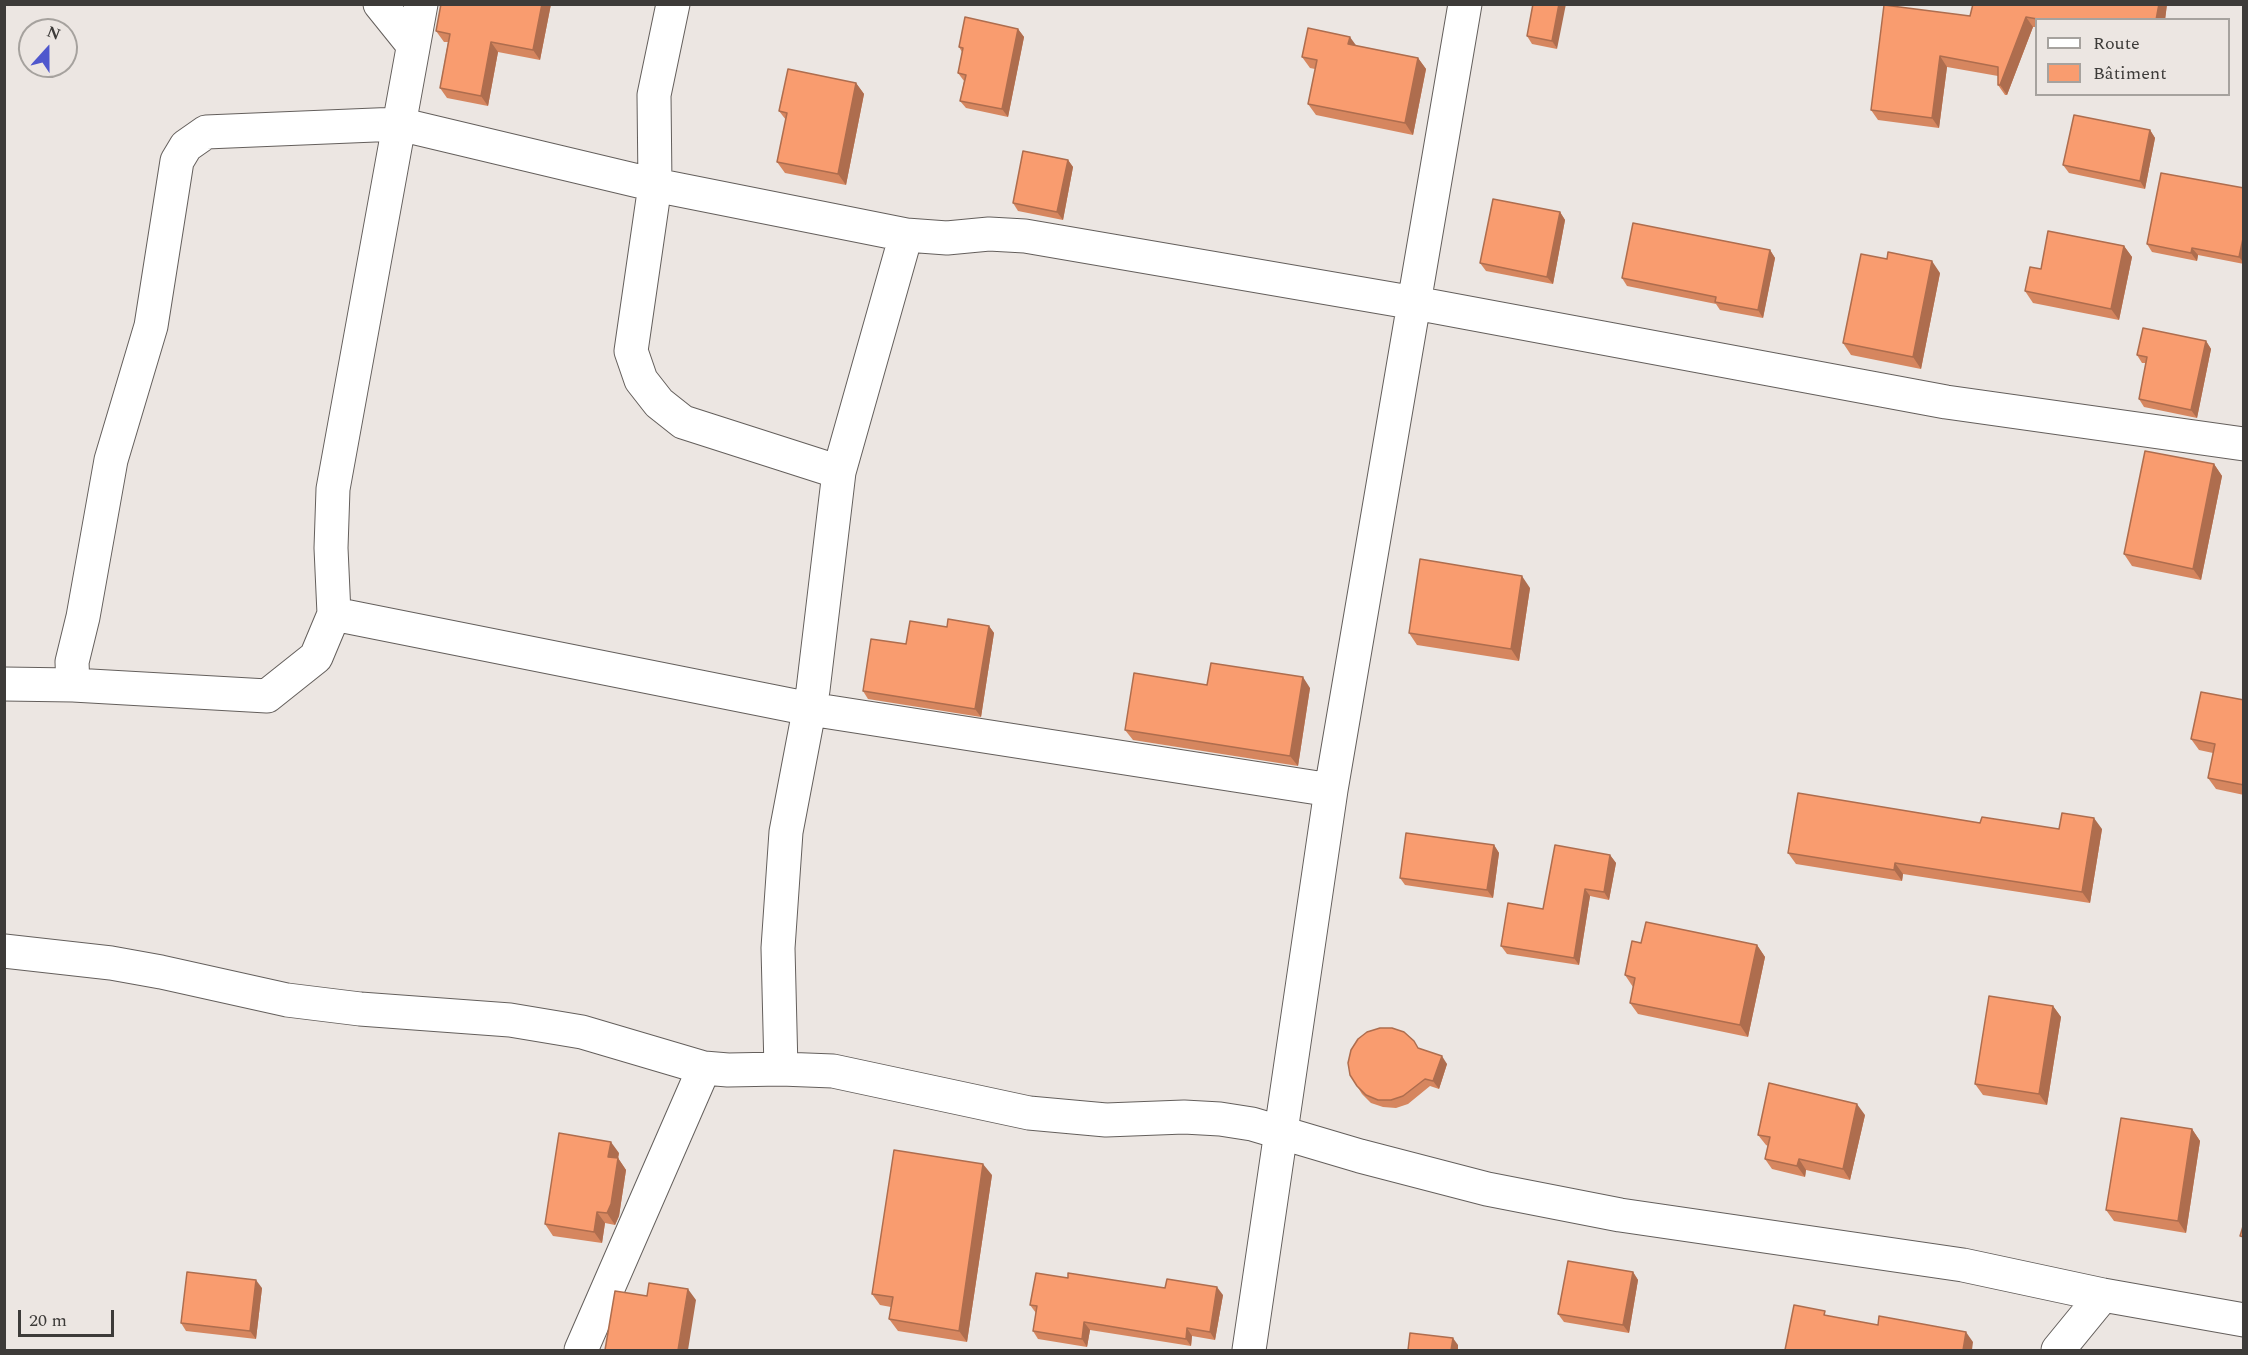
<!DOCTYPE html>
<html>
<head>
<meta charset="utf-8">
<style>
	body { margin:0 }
	#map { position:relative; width:2248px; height:1355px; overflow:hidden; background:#ece6e2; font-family:Spectral,serif }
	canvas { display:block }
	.frame { position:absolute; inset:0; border:6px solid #3d3b39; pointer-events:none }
	.legend { position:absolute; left:2035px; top:18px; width:195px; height:78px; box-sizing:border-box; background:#ece6e2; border:2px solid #a6a29e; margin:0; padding:8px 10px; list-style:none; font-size:18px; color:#3d3b39 }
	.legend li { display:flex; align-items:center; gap:12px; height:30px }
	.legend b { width:30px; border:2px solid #a6a29e }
	.north { position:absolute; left:18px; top:18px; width:60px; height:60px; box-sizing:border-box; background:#ece6e2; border:2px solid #a6a29e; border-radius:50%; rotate:21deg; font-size:16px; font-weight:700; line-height:24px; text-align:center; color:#3d3b39 }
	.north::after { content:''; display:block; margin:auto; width:21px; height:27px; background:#4f57cd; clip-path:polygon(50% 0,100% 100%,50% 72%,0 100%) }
	.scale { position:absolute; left:18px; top:1310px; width:96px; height:27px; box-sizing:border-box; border:3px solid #3d3b39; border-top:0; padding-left:8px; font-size:18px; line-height:21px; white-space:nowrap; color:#3d3b39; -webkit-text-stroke:4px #ece6e2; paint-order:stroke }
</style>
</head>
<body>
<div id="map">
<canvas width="2248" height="1355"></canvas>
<div class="frame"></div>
<ul class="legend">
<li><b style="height:8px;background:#fff"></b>Route</li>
<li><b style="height:16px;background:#f99c6f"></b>Bâtiment</li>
</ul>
<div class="north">N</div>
<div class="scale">20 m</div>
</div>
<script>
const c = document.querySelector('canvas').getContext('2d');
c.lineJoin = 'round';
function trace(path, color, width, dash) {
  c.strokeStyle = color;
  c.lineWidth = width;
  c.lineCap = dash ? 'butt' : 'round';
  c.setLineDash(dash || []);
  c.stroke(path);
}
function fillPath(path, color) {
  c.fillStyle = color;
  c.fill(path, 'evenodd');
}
const minor = new Path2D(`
	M380,4L413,45
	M421,4L333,489L331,548L334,614L810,709L1331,790
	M673,4L654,95L655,185L906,235L947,238L989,234L1025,236L1415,303L1946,402L2244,444
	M4,684L73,685L72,662L83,617L111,460L151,326L177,161L186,146L206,132L399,124L655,185L631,351L641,380L659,403L683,422L839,472
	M73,685L267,696L316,657L334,614
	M4,951L111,963L161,972L287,1000L360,1009L510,1020L582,1032L704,1068L728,1070L781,1069L833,1071L1029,1113L1106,1120L1184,1117L1220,1119L1252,1124L1360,1156L1487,1189L1620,1215L1963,1265L2103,1295L2244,1320
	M781,1069L778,948L786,832L813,690L839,472L906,235
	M581,1350L704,1068
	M1249,1350L1331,790L1465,4
	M2058,1350L2103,1295`);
trace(minor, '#645f5c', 35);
trace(minor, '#fff', 33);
fillPath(new Path2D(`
	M441,4H551L540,60L498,52L488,106L447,98L440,88L448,42H444L436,31Z
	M1533,4L1557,49L1532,44L1527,36Z
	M1973,4H2167L2165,20H2037V27H2033L2007,95H2005L1998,85V76L1947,67L1939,128L1878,120L1871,110L1970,16Z
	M1018,29L1024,37L1008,117L966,108L960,101L964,81L958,73L962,52L959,47Z
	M1356,46L1418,58L1426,69L1413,135L1316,115L1308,104L1315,69L1310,68L1302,57Z
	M856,83L864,94L846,185L785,173L777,162L786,120L779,111Z
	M2150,130L2155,138L2145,189L2069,173L2063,165Z
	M1068,160L1073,167L1063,220L1018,211L1013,203Z
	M2244,188V264L2198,255L2197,261L2152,252L2147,244Z
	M1560,212L1565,220L1553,284L1486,271L1480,263Z
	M2124,246L2132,257L2119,320L2033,303L2025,291L2041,269Z
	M1770,250L1775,258L1763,318L1720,310L1716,304L1627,286L1622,278Z
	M1940,273L1921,369L1851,355L1843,343Z
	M2206,341L2211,349L2197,418L2144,407L2139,399L2146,363H2142L2137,355Z
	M2214,464L2222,476L2201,580L2132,566L2124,554Z
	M1530,588L1519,661L1417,645L1409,633Z
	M989,626L994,633L981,717L868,699L863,691L906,644L947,627Z
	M1207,685L1310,688L1298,766L1133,740L1125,730Z
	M2244,700V795L2216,789L2208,778L2213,753L2199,750L2191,739Z
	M1980,823L2059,829H2102L2090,903L1903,874L1902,881L1796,864L1788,853Z
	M1494,845L1499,853L1493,898L1405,885L1400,878Z
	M1610,855L1616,863L1609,900L1590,896L1579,965L1507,954L1501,946Z
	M1641,943L1757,945L1765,957L1748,1037L1638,1014L1630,1003L1633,987L1625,975Z
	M2053,1006L2061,1017L2047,1105L1983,1095L1975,1084Z
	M1419,1048L1447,1064L1439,1089L1430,1086L1408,1104L1396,1108L1383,1107L1371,1103L1362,1094L1357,1086Z
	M1865,1115L1850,1180L1806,1170L1805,1177L1772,1169L1765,1159L1768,1146L1766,1145L1758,1135Z
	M2192,1129L2200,1141L2186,1233L2114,1221L2106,1210Z
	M619,1153L618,1158L626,1170L619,1216L615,1225L605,1223L602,1243L553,1236L545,1224Z
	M992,1175L967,1342L898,1331L889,1319L891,1307L880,1305L872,1294Z
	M1633,1272L1638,1280L1629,1333L1564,1322L1558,1314Z
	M1068,1278L1223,1295L1215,1340L1192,1336L1191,1346L1090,1330L1087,1347L1038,1339L1033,1331L1036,1313L1030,1305Z
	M262,1288L256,1339L186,1331L181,1323Z`), '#d6865f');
fillPath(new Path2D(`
	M542,4H551L540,60L533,50Z
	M1559,4H1566L1557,49L1552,41Z
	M2159,4H2167L2165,20H2156Z
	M2026,17L2033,27L2007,95L2000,85Z
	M1018,29L1024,37L1008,117L1002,109Z
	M1350,37L1358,48L1348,44Z
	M491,42L498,52L488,106L481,96Z
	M1940,56L1947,67L1939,128L1932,118Z
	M1418,58L1426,69L1413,135L1405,123Z
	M856,83L864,94L846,185L838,174Z
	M2150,130L2155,138L2145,189L2140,181Z
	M1068,160L1073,167L1063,220L1057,212Z
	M1560,212L1565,220L1553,284L1547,277Z
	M2244,234V263L2239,257Z
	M2124,246L2132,257L2119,320L2111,309Z
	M2192,248L2198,255L2197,261L2191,253Z
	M1770,250L1775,258L1763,318L1758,310Z
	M1932,261L1940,273L1921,369L1913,357Z
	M2206,341L2211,349L2197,418L2191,410Z
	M2214,464L2222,476L2201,580L2193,569Z
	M1522,576L1530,588L1519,661L1511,649Z
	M989,626L994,633L981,717L975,709Z
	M1303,677L1310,688L1298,766L1290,756Z
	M2094,818L2102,829L2090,903L2082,892Z
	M1494,845L1499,853L1493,898L1487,890Z
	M1610,855L1616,863L1609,900L1604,892Z
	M1895,863L1903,874L1902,881L1894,870Z
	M1585,889L1590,896L1579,965L1574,958Z
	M1757,945L1765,957L1748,1037L1740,1025Z
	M2053,1006L2061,1017L2047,1105L2039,1094Z
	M1442,1056L1447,1064L1439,1089L1433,1081Z
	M1857,1104L1865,1115L1850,1180L1843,1169Z
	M2192,1129L2200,1141L2186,1233L2178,1221Z
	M611,1142L619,1153L616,1168L608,1157Z
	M618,1158L626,1170L619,1216L615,1225L607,1213Z
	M1799,1159L1806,1170L1805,1177L1797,1166Z
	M983,1164L992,1175L967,1342L959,1331Z
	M597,1212L605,1223L602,1243L594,1232Z
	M1633,1272L1638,1280L1629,1333L1623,1325Z
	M256,1280L262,1288L256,1339L250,1331Z
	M1217,1287L1223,1295L1215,1340L1210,1332Z
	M688,1289L696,1300L688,1350H678Z
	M1084,1322L1090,1330L1087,1347L1082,1339Z
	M1187,1328L1192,1336L1191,1346L1186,1339Z
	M1966,1332L1973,1342L1972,1350H1963Z
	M1453,1338L1458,1345V1350H1451Z`), '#ae6d4e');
const building = new Path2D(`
	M441,4H542L533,50L491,42L481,96L440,88L450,34L436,31Z
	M1533,4H1559L1552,41L1527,36Z
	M1973,4H2159L2156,20H2043L2026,17L2000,85H1998V67L1940,56L1932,118L1871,110L1884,5L1970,16Z
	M965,17L1018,29L1002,109L960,101L966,75L958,73L963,48L959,47Z
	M1308,28L1350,37L1348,44L1418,58L1405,123L1308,104L1317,60L1302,57Z
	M788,69L856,83L838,174L777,162L787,113L779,111Z
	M2074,115L2150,130L2140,181L2063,165Z
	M1023,151L1068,160L1057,212L1013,203Z
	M2161,173L2244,188V234L2239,257L2192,248L2191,253L2147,244Z
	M1493,199L1560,212L1547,277L1480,263Z
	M1633,223L1770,250L1758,310L1715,302L1716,297L1622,278Z
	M2048,231L2124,246L2111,309L2025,291L2030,267L2041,269Z
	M1888,252L1932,261L1913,357L1843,343L1861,254L1887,259Z
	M2143,328L2206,341L2191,410L2139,399L2147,357L2137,355Z
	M2145,451L2214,464L2193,569L2124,554Z
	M1420,559L1522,576L1511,649L1409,633Z
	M948,619L989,626L975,709L863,691L871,639L906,644L910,621L947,627Z
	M1211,663L1303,677L1290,756L1125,730L1134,673L1207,685Z
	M2201,692L2244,700V785L2208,778L2215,744L2191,739Z
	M1798,793L1980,823L1982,817L2059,829L2062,813L2094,818L2082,892L1895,863L1894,870L1788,853Z
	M1406,833L1494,845L1487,890L1400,878Z
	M1555,845L1610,855L1604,892L1585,889L1574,958L1501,946L1508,903L1543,909Z
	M1646,922L1757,945L1740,1025L1630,1003L1635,978L1625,975L1632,941L1641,943Z
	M1989,996L2053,1006L2039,1094L1975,1084Z
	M1380,1028H1392L1404,1032L1414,1041L1418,1048L1442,1056L1433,1081L1425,1079L1403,1096L1391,1100H1378L1366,1095L1357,1086L1350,1075L1348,1063L1351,1050L1358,1039L1367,1032Z
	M1769,1083L1857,1104L1843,1169L1799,1159L1797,1166L1765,1159L1770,1137L1758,1135Z
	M2121,1118L2192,1129L2178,1221L2106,1210Z
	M559,1133L611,1142L608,1157L618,1158L611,1204L607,1213L597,1212L594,1232L545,1224Z
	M894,1150L983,1164L959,1331L889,1319L893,1297L872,1294Z
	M2244,1223V1237L2240,1236Z
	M1568,1261L1633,1272L1623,1325L1558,1314Z
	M187,1272L256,1280L250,1331L181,1323Z
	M1036,1273L1068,1278V1273L1165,1288L1167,1279L1217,1287L1210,1332L1187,1328L1186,1339L1084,1322L1082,1339L1033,1331L1037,1306L1030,1305Z
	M649,1283L688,1289L678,1350H605L615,1291L647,1296Z
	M1794,1305L1825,1311L1824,1315L1878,1325L1879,1316L1966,1332L1963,1350H1785Z
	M1410,1333L1453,1338L1451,1350H1408Z`);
fillPath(building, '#f99c6f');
trace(building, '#ae6d4e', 1.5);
</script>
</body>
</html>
